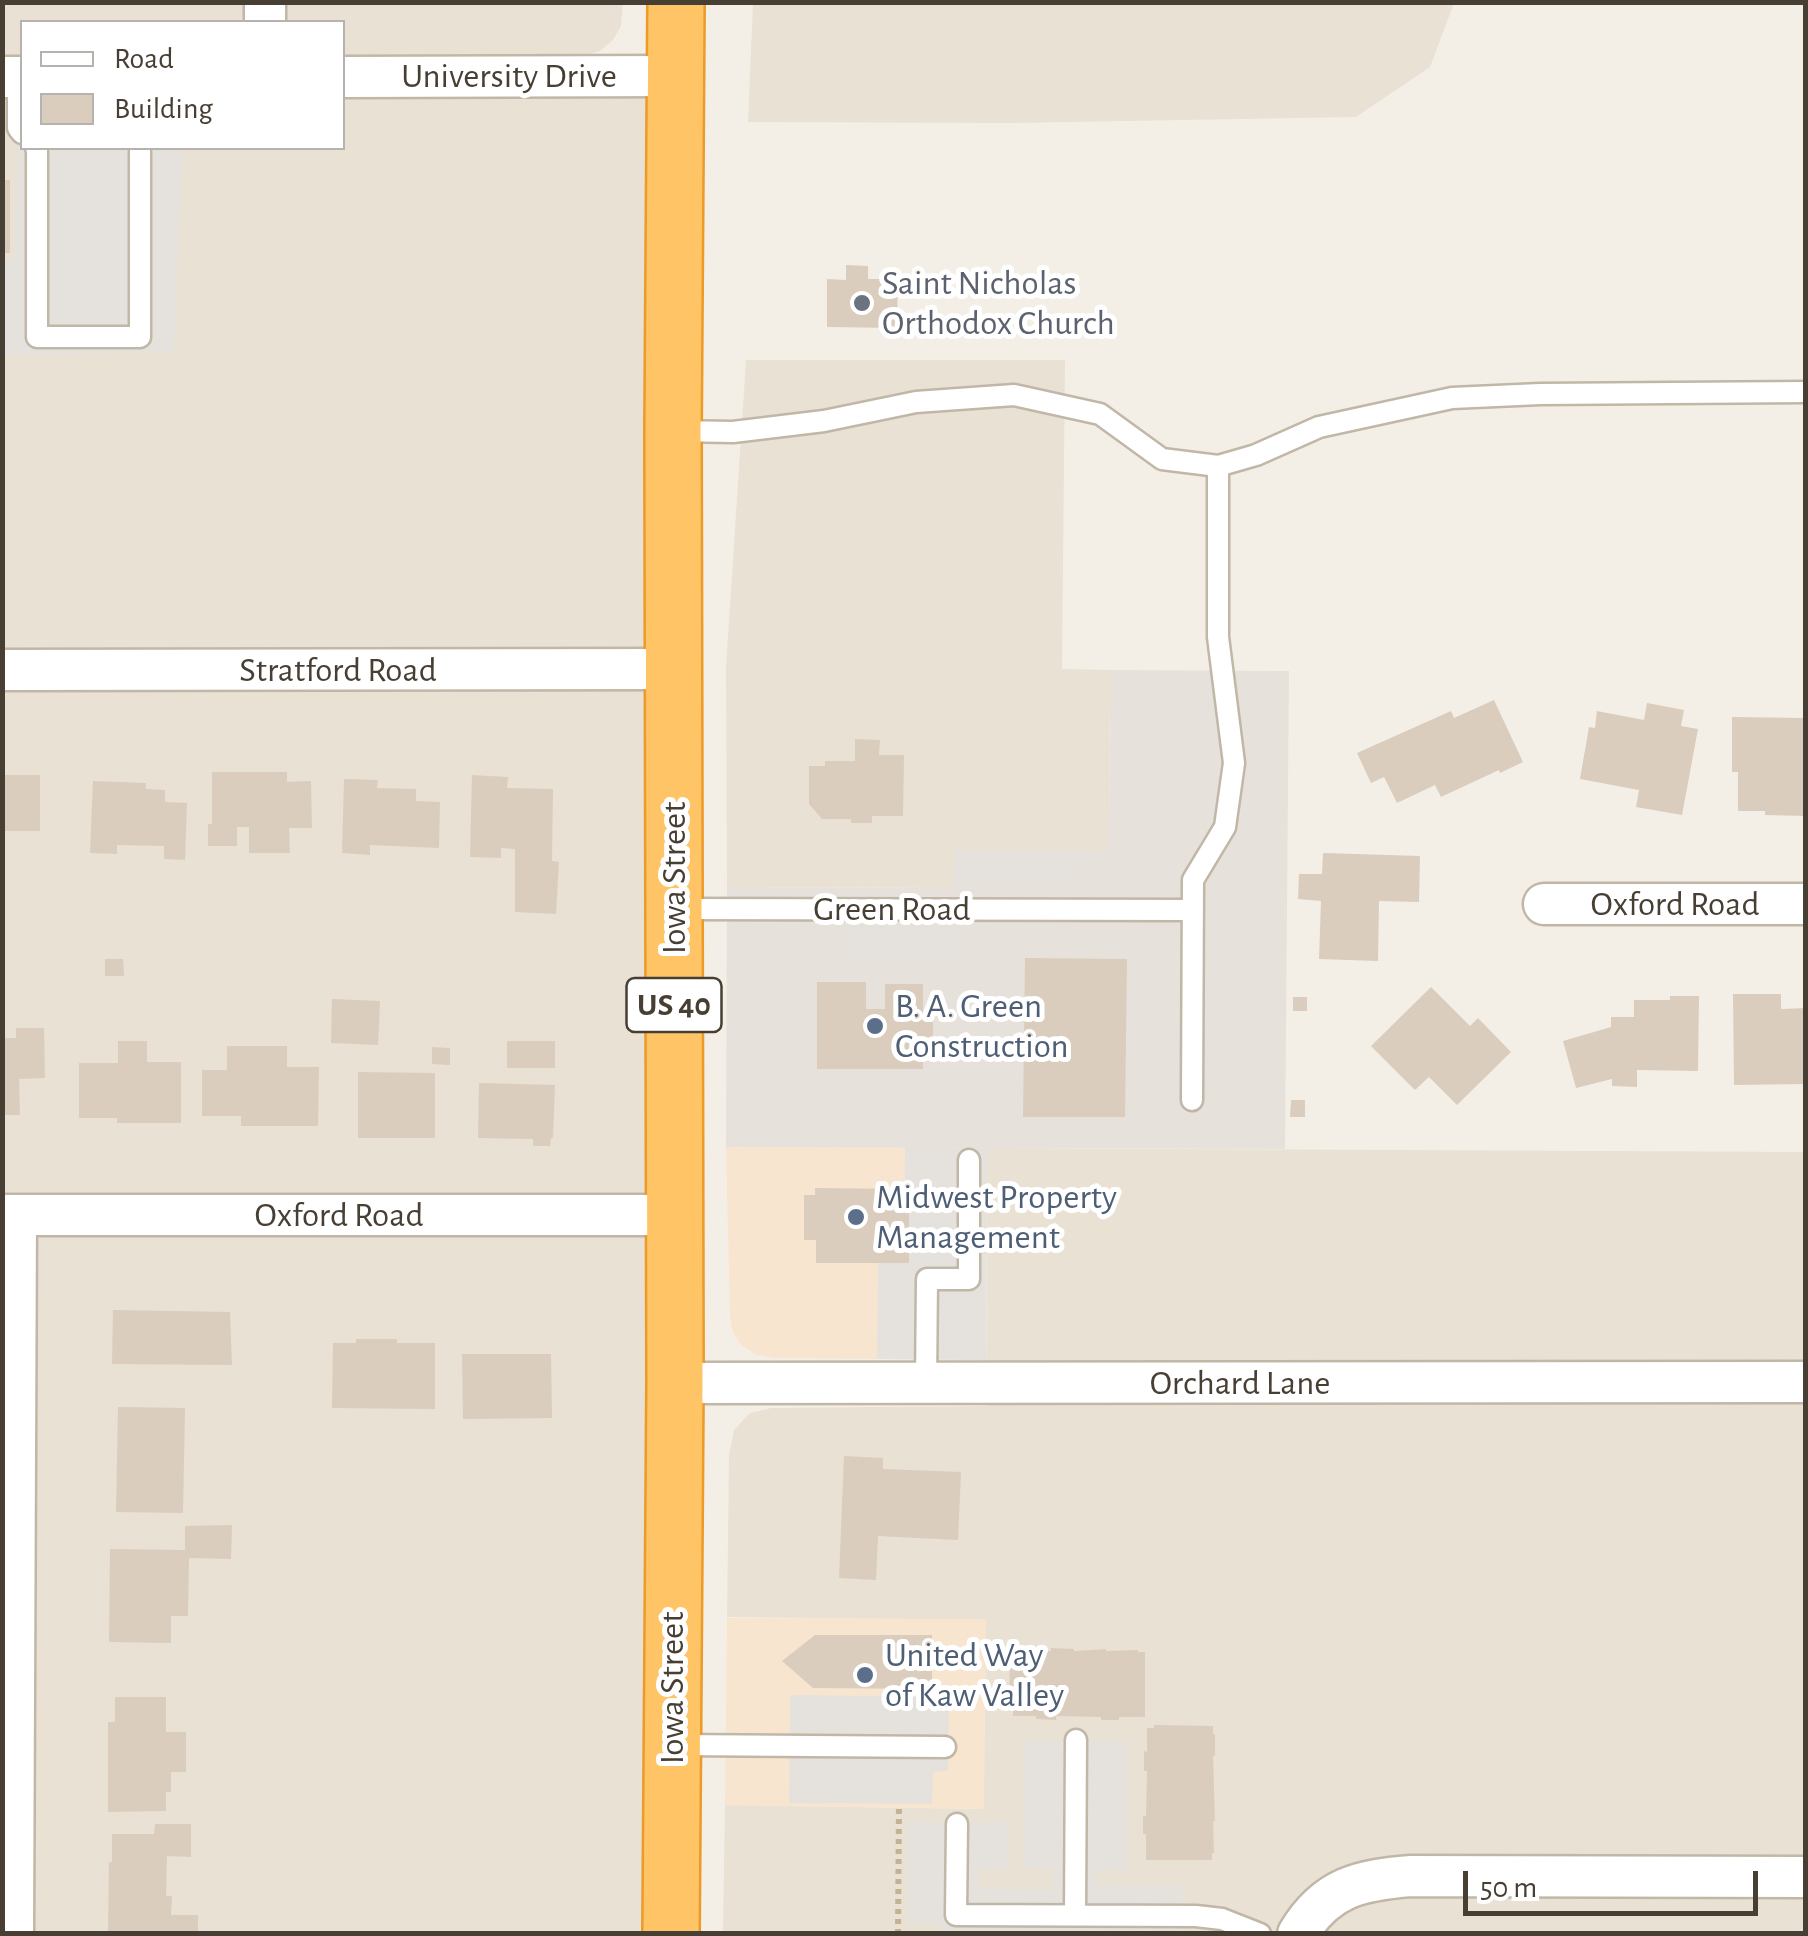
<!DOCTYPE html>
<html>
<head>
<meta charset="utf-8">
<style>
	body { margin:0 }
	#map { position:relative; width:1808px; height:1936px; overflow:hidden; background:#f4efe6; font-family:"Alegreya Sans",sans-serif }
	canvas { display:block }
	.frame { position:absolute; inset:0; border:5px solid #483f34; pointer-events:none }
	.legend { position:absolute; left:20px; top:20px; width:325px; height:130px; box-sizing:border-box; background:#fff; border:2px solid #b6b2ae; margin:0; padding:12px 18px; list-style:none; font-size:30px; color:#483f34 }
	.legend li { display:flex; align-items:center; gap:20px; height:50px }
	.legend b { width:50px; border:2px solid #b6b2ae }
	.scale { position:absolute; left:1463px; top:1871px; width:295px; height:45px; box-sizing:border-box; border:5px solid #483f34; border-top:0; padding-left:12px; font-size:30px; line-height:35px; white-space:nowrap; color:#483f34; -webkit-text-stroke:8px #fff; paint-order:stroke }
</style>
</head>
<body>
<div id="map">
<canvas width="1808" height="1936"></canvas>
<div class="frame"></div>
<ul class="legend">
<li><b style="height:12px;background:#fff"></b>Road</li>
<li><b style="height:28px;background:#dacdbd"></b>Building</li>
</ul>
<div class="scale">50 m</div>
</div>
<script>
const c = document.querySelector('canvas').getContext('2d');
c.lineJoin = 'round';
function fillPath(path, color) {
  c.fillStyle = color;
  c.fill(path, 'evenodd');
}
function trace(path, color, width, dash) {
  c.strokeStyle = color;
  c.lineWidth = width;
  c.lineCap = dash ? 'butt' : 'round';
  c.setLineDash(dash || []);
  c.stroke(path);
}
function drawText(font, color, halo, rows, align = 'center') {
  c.font = font + ' "Alegreya Sans",sans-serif';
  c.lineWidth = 10;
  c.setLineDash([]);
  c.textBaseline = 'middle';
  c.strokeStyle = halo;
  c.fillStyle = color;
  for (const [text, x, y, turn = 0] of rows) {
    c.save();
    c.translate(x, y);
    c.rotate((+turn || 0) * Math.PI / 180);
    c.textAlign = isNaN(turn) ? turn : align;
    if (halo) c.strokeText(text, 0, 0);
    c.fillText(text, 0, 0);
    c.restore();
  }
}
fillPath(new Path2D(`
	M623,2L621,26L613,40L600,51L584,56L343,55L342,22H22V56H3L2,3Z
	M753,3V2L1454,3L1430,67L1356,117L1011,123L748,122Z
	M675,76L671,1933H3L2,78L22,148H342L343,77Z
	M746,360H1065L1062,669L1110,670L1109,851H955V888L727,887L726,667Z
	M987,1148L1805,1152V1933H1298L1312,1913L1297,1901L1284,1916L1275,1933L723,1934L725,1805L983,1809L986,1620L727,1617L729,1455L734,1430L750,1413L771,1408L986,1406Z`), '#e9e1d3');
fillPath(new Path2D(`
	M726,1147L987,1148L986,1360L774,1358L756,1355L739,1343L732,1329L730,1318Z
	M727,1618L986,1619L984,1809L725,1805Z`), '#f8e5cf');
fillPath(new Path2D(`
	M1110,670L1289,671L1285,1149L726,1147L727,887L954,888L955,851H1109Z`), '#e7e1db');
fillPath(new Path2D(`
	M18,138H22V148H182L174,352L3,355V259H15Z
	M955,851H1079V888H955Z
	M849,933H956V965H849Z
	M905,1147L987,1148L986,1360L877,1359L878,1259L904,1258Z
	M790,1695L949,1697L948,1771L933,1772L932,1804L789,1803Z
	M1024,1741H1128V1870L1098,1869L1097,1885L1183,1886V1933L942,1934L941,1924L908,1923V1822H1009L1008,1869H979L978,1888L1053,1889V1868H1024Z`), '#e5e2de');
fillPath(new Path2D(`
	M2,180H10V253H2Z
	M846,265L868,266V279H898L897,328L827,327V279L846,280Z
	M1494,700L1523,762L1500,773L1499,770L1441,797L1435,785L1397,803L1384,777L1371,783L1357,753L1451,711L1454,718Z
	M1647,703L1684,710L1681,726L1698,729L1682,815L1636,807L1639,790L1580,779L1589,727L1595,728L1597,711L1644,720Z
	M1732,717L1806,718V816L1765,815V811H1738V772H1732Z
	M855,739L880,740L879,755H904L903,816H872V823H851V819H822L809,804V766H825V761H855Z
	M212,772H287V782L311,781L312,828H289L290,853H249V827H237V846H208V824H212Z
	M2,775H40V831H2Z
	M472,775L508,777L507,788L553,789L552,861L559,862L556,914L515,912V849L501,848V858L470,857Z
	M344,779L378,780L377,788L416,789V801L440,802L439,848L370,845V855L342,853Z
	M93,781L146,783V789L165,790V802L187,803L185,860L164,859V846L117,845V854L90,853Z
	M1323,853L1420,856L1419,902L1379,901L1378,961L1319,959L1321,901L1298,899L1299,874H1322Z
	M1025,958L1127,959L1125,1117H1023Z
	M105,959H123L124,976H105Z
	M817,982H866V1009H885V984H923V1013H933V1039H923V1069H817Z
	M1431,987L1470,1026L1478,1018L1511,1052L1457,1105L1429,1077L1415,1090L1371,1046Z
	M1733,994H1781V1009L1806,1008V1084L1734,1085Z
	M1670,996H1699L1698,1071L1637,1070V1087L1612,1086V1079L1576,1088L1563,1041L1611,1027V1017H1634V1000H1670Z
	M1293,997H1307V1011H1293Z
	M332,999L380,1001L378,1045L331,1043Z
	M16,1028H44L45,1078L19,1079L20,1115H2V1038H16Z
	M118,1041H147V1062H181V1123H117V1118H79V1063H118Z
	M507,1041H555V1068H507Z
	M227,1046H287V1067H319L318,1126H241V1116H202V1070H227Z
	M432,1047L450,1048V1065L432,1064Z
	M358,1072L435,1073V1138H358Z
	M479,1083L555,1085L553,1138H551L550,1146H533V1139L478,1138Z
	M1291,1100H1305V1117H1290Z
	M815,1188L909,1189V1263H816V1240H804V1195H815Z
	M113,1310L230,1312L232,1365L112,1364Z
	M356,1339H397V1343H435V1409L332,1408L333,1343H356Z
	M462,1354H551L552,1418L463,1419Z
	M118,1407L185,1408L183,1513L116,1512Z
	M844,1456L883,1458V1469L961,1472L958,1540L878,1536L876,1580L839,1578Z
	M232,1525L231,1559L189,1558L188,1616H171V1643L109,1642L110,1549L185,1550V1526Z
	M815,1635H932V1689L813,1688L782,1661Z
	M1018,1648H1041V1651H1051V1648L1074,1649V1651L1106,1649V1651L1138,1650V1652H1145V1717H1119V1720H1101V1717L1056,1716V1720L1036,1719V1716H1013V1709H1009L1010,1650H1018Z
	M115,1697H166V1732H186V1772H171V1792H166V1811L108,1812V1722H115Z
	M1154,1725L1213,1726V1734H1215V1756H1213L1215,1821H1213L1214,1853H1212V1860H1146V1834H1143V1816H1146L1147,1771H1144V1751L1147,1752V1728H1154Z
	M155,1824H191V1857L167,1856L166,1896H172L171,1915H198V1934H108L109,1862H112V1834H154Z`), '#dacdbd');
const lane = new Path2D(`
	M18,77V128L22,133
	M36,148L37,150V337H140V148
	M673,431L733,432L824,421L916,402L1014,395L1100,414L1162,459L1218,466L1256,455L1319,427L1452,398L1540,394L1806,392
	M676,909L1193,910
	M1192,1100L1193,880L1225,827L1234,763L1218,637V466
	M926,1383L927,1279H969V1160
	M677,1745L945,1747
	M957,1824L956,1915L1196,1916L1222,1919L1260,1934
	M1075,1915L1076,1740`);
const street = new Path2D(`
	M265,22V2
	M2,77H22
	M342,77L675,76
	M2,670L673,669
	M1544,904H1806
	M2,1215H675
	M675,1383L1806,1382
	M13,1934L16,1215
	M1298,1934C1326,1887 1360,1880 1411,1876L1806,1877`);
const highway = new Path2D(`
	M671,1934L675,1383L673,431L676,2`);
trace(lane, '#c1b7a7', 25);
trace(street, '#c1b7a7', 45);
trace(highway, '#ec9a28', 60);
trace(new Path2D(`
	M898,1934L899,1804`), '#c4b297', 6, [5, 5]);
trace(lane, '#fff', 20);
trace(street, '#fff', 40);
trace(highway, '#ffc466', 55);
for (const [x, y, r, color] of [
	[862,303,10,"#6b7280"],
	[875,1026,10,"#5c6f8a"],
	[856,1217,10,"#5c6f8a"],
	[865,1675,10,"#5c6f8a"]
]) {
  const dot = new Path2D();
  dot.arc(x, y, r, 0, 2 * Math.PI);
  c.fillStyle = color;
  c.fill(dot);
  trace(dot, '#fff', 4);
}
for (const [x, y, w] of [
	[674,1005,95]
]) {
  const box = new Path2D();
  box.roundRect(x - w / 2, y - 27, w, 54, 8);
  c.fillStyle = '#fff';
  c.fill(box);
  trace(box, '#483f34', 2.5);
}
drawText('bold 32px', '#483f34', null, [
	["US 40",674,1005]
]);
drawText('35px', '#483f34', '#fff', [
	["University Drive",509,76],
	["Stratford Road",338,670],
	["Iowa Street",674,878,-90],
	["Oxford Road",1675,904],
	["Green Road",892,909],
	["Oxford Road",339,1215],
	["Orchard Lane",1240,1383],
	["Iowa Street",672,1688,-90]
]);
drawText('35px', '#5b616d', '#fff', [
	["Saint Nicholas",882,283],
	["Orthodox Church",882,323]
], 'left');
drawText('35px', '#4e5e75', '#fff', [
	["B. A. Green",895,1006],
	["Construction",895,1046],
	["Midwest Property",876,1197],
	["Management",876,1237],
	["United Way",885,1655],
	["of Kaw Valley",885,1695]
], 'left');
</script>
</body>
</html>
